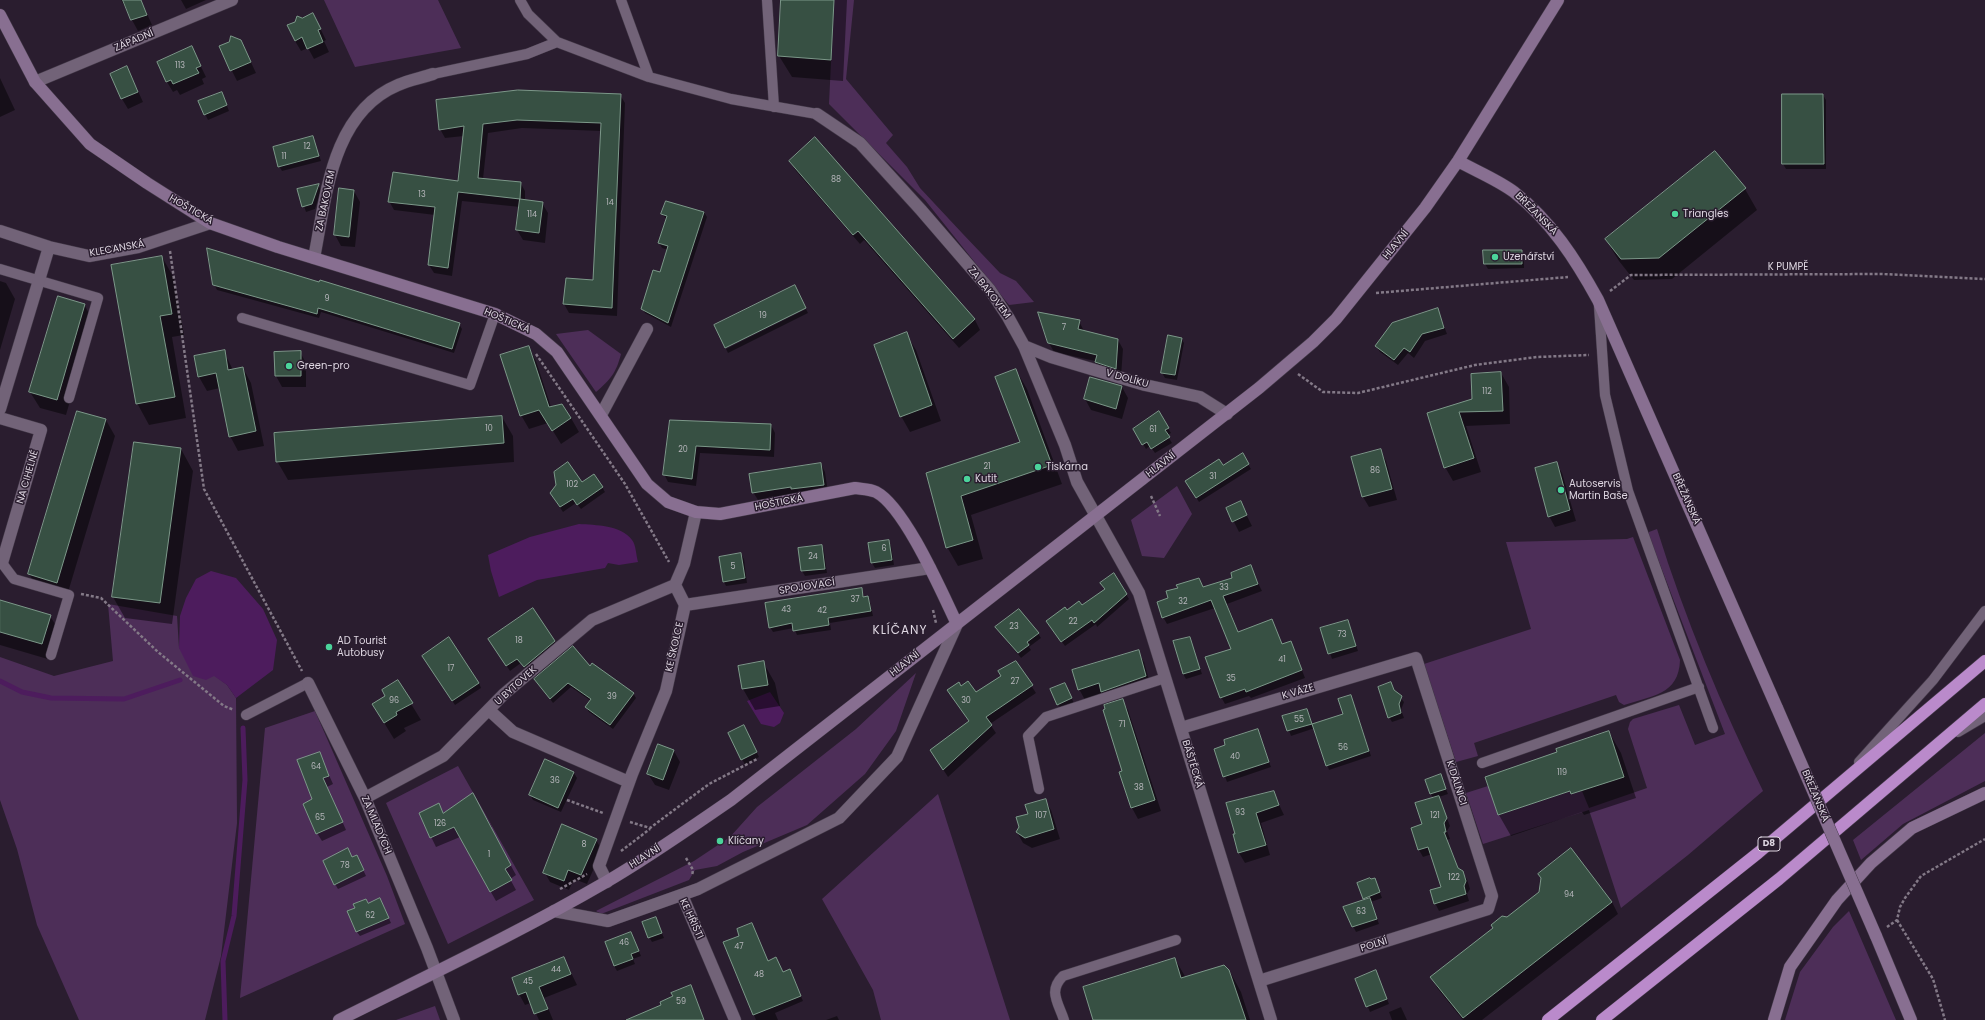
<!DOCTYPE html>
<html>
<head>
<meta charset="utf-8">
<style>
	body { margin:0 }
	canvas { display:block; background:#2a1d2f }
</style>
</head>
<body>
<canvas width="1985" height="1020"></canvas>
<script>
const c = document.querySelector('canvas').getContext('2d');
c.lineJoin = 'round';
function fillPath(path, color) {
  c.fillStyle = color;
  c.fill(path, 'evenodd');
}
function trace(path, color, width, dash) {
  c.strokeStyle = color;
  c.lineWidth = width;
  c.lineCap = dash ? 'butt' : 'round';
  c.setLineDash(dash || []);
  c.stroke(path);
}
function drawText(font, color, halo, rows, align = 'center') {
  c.font = font + ' Poppins,sans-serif';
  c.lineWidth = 3;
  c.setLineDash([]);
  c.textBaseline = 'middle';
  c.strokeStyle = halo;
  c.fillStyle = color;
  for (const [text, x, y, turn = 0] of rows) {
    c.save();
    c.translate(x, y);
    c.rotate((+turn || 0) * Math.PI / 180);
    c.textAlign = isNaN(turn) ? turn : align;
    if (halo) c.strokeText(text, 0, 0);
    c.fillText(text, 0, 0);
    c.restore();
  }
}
fillPath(new Path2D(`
	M324,0H438L461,48L355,67Z
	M834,0H854L846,79L893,135L886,143L907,167L920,188L962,233L1000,273L1016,281L1034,302L1009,305L925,200L829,104Z
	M588,330L621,354C616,373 611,379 596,392L556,334Z
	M1177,486L1192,514L1164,558L1142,556L1131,520Z
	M1657,529C1685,619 1722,707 1763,791L1688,855L1621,908L1589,810L1483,844L1466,793L1488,786L1498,815L1570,791L1571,794L1582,791L1589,808L1647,788L1628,729L1630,722L1633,719L1679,705L1695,745L1725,734L1649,536V532Z
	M1633,537L1680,660C1679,695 1651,696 1624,705L1619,702L1616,695L1474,743L1478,756L1456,762L1424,664L1531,629L1506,542L1627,539Z
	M108,604L177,616L179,648L227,685L236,698L237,823L221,956L205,1020H79L37,925L17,849L0,800V657L54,676L113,661Z
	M916,673L896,731L865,774L807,825L743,852L717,866L695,870L689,880L601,914L596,911L694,861L730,837L757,807L856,729Z
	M315,711L387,876L405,924L240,998L265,728Z
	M1985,733V781L1903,824L1861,860L1853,840Z
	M458,766L534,900L448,944L386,803Z
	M938,794L1010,1020H881L873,990L822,899Z
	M1849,911L1896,1020H1785L1800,972L1833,927Z
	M435,1006L440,1020H396Z`), '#4d2e58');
fillPath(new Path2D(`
	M579,524C595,525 621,525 632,540C636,545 636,555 638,562L619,565L608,563L605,568L537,580L499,597L491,571L488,555L530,537Z
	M211,571L236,578L263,609L277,640L273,670L236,698L227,685L214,676L206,680L193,676L179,648L180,616L186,598L196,579Z
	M770,692L784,713L780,723L774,727L761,724L747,701Z`), '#4d1c5d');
fillPath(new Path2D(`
	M121,0H141L152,25L138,31Z
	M181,0H206L186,9Z
	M782,0H847L843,81L792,77L779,56Z
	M313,14L326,40L324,41L329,52L314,59L308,48L301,51L295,41V22Z
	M241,41L256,73L237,81L220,47Z
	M192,48L206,77L202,79L204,84L180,95L177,90L173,92L167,82Z
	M127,67L143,102L128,109L122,99Z
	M0,78L15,110L0,117Z
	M620,95L625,103L617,316L569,313L564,304L594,281L601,131L522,128L488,133L483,179L520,182L525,191V201L542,203L548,213L545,243L523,240L517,230L520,207L462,201L452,276L434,273L429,265L435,215L394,210L389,201L459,182L464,136L445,138L440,129Z
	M1783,95H1823L1826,100V169H1786L1783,164Z
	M224,98L229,111L208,120L199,102Z
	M313,137L321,161L282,171L279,166Z
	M815,138L975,320L980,330L959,348L864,240L860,244L796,171L790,161Z
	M318,185L321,190L315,209L306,212L298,189Z
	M1745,189L1757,210L1672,279L1634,280L1619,261L1606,240Z
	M340,190L354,191L360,202L355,247L341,246L335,235Z
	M666,202L704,212L707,217L671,327L645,313L642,308L661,274L668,250L662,248L659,243L667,220L662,214Z
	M1521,251L1524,256V268L1488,269L1485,264Z
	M162,257L174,278L184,335L172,337L186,418L149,425L137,403Z
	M0,281L6,283L15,299L0,350Z
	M214,284L459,324L462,329L454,353L321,312L319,318L217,290Z
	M84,304L93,321L66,415L40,408L30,392Z
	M806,309L808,313L728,353L726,349Z
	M1438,310L1447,334L1425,341L1414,358L1408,353L1398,365L1380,352L1376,346Z
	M1079,321L1084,331L1118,340L1123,349L1121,377L1101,371L1095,361L1054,352L1049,343Z
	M906,334L916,350L941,421L910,432L901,416Z
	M1181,338L1184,343L1177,380L1165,378L1162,373Z
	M528,347L536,361L551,407L571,418L579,432L561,444L548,423L529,429L521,415Z
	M224,352L233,370L243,368L251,383L264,446L238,451L230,436L220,388L207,391L199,377L195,357Z
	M275,352H300L306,363V387H282L276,376Z
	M1016,370L1027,389L1062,484L971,515L983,559L958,566L947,547L928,473L1021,442Z
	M1501,373L1509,387L1510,424L1466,426L1481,472L1453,481L1445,467L1428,414L1473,400Z
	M1122,387L1128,398L1122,419L1091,410L1085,399Z
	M1159,413L1171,433L1167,435L1172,443L1155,453L1150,446L1146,449L1134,429Z
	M502,417L513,436L514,462L288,480L277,461Z
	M106,420L115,436L66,599L39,590L29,574Z
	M671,421L771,425L775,433L774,457L700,453L696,486L668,482L664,474Z
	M181,449L193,471L172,624L125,618L113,597Z
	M1380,450L1386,461L1397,500L1369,507L1363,497L1352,458Z
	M1242,454L1251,469L1199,502L1189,486Z
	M1556,463L1562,473L1576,521L1555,527L1549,516Z
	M821,464L825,472L828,493L795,495L758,500L753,492Z
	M582,484L602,487L605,492L581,509L576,503L563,512L554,499Z
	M1240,502L1252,526L1239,532L1227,508Z
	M888,541L891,546L894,565L875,568L872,563L869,543Z
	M821,546L824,551L827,573L805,576L802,571L800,549Z
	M741,554L744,559L747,583L726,586L724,582Z
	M1250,567L1262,591L1227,604L1239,633L1271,620L1282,645L1291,642L1305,678L1251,698L1249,696L1225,704L1221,697L1232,649L1215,608L1167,624L1163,617L1203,588L1233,579Z
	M1114,575L1129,599L1097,627L1096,624L1065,646L1050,626L1067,611L1082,607L1106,590Z
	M861,589L864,597H868L870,602L873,616L830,623L831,630L797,635L794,628L773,632L770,627Z
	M0,601L50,616L60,632L51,660L0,645Z
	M533,610L557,646L528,671L521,663L510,671L492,644Z
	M1348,621L1358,651L1332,659L1322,629Z
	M996,628L1038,633L1041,638L1029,647L1031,650L1021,658L1018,654L1030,645V643L1017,653Z
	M1190,638L1202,674L1186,679L1183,674Z
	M1138,652L1144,662L1151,687L1108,702L1103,694L1085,700L1079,689Z
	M426,661L479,683L481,688L455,705Z
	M763,662L775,683L780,706L755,710L743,689L739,667Z
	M1016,662L1036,693L990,724L996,733L948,777L931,751L970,722L948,691L961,687L976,693L1002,676Z
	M590,668L633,693L636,698L613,729L589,712L586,707L591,701L571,687L553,703L535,679Z
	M397,681L421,720L404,728L406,731L394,739L383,721Z
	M1391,683L1395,692L1404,702L1401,710L1404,718L1392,722L1389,717Z
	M1067,689L1074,703L1061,709L1058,704Z
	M1122,700L1128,710L1161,811L1138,819L1132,808L1120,772L1124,771L1106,710Z
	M1353,701L1371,756L1329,770L1315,728L1291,736L1284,717L1307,710L1313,724L1344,714Z
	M1257,730L1271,767L1227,782L1215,749L1226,746Z
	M747,731L759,757L745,765L730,733Z
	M1609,732L1621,753L1636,798L1584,815L1582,812L1511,836L1499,815L1558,753Z
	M674,751L680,762L669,790L655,785L648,774Z
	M319,753L333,784L327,787L346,830L322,841L317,833L314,800Z
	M546,760L574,773L577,778L561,812L533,800L530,795Z
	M1440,775L1448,794L1439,797L1450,826L1447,831L1450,839L1447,840L1459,870L1467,879L1470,889L1467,894L1469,901L1439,911L1435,903L1443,888L1432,854L1423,857L1419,850L1423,825L1434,799L1431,794Z
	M1273,792L1284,815L1261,823L1270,855L1245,863L1239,853L1234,835Z
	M473,795L492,827L490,828L516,875L510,879L516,890L496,901L460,837L436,847L420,814L438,805L444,814Z
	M1045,800L1051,810L1060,839L1032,848L1023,843L1017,832Z
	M562,825L596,840L602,850L587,884L574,879L569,890L550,882L545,873Z
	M1571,850L1612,902L1618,914L1482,1020H1463L1438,989L1431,977L1540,893Z
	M352,858L359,861L366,876L338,889L335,884Z
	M1375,879L1382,898L1371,902L1379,924L1356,932L1344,908L1364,900V899L1371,881Z
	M382,904L391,923L360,936L357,932Z
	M657,922L664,938L652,942L649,937Z
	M752,924L768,962L783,973L790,971L803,1001L775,1013L778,1020H756L725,943L741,936Z
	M631,933L641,956L633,959L635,964L617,971L614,966Z
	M564,958L577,985L544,998L553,1020H539L531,1003L525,1005L519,994Z
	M1175,959L1186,978L1229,970L1241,992L1250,1020H1094Z
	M1378,976L1389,1004L1370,1012L1356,979Z
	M691,986L704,1020H625L663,1006Z
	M1401,1007L1407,1020H1392L1389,1012Z
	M837,1016L839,1020H826Z`), '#0007');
trace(new Path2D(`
	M0,681L22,692L51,698L124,699L180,680
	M225,1020L223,961L234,916L245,780L243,728`), '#4d1c5d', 5);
const building = new Path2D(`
	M123,0H141L147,15L131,20Z
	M781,0H834L831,60L778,56Z
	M313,13L321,29L318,30L323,42L307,49L302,37L295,41L287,25L295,22L297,16L302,18Z
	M231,36L241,40L251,62L230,71L219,46L229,42Z
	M192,46L201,66L196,68L199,73L173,84L171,80L166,82L157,62Z
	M127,66L138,92L121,99L110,74Z
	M518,90L621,94L612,308L563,304L566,278L593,280L601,123L517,120L483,124L478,178L521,182L520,199L458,192L448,268L428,265L435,207L388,202L393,172L458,181L464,126L439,130L436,100Z
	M222,92L227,105L204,115L198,101Z
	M1782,94H1823L1824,164H1782Z
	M313,136L319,156L278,167L273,147Z
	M815,137L975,319L953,339L858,231L853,235L789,161Z
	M1715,151L1746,188L1659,258L1621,259L1605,239Z
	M319,184L312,204L302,207L297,189Z
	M339,188L354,190L349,237L334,235Z
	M520,199L543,202L539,233L516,230Z
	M666,201L704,212L668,323L641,309L653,270L660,272L668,246L658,243L667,216L661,214Z
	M207,248L319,282L320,280L460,323L452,349L318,308L317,314L213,285Z
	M1483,250H1522V264H1484Z
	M162,256L172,314L160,316L175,397L136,404L111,265Z
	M795,285L806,308L725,348L714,325Z
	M58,296L85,304L57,400L29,392Z
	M1438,308L1444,328L1422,334L1410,352L1404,348L1394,360L1375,346L1392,323Z
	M1038,312L1080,320L1078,329L1118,339L1116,369L1095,362L1097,355L1048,343Z
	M907,332L932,405L900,417L874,345Z
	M1168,335L1182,338L1175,375L1161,373Z
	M529,346L549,407L562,404L571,418L552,431L539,410L520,416L500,355Z
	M225,350L228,370L243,367L256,431L229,437L216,373L198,377L194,356Z
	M301,351V376H275L274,352Z
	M1016,369L1052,465L961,496L973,540L946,548L926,473L1020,442L995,377Z
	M1501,372L1503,411L1459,412L1474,458L1444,468L1427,413L1472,399L1471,374Z
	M1090,377L1122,386L1116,409L1084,399Z
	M77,411L106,419L57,583L28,574Z
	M1159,411L1169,428L1165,430L1170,437L1151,449L1147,442L1142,445L1133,429Z
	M502,416L504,443L276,462L274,433Z
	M670,420L771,424L770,450L696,446L692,479L663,475Z
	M134,442L181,448L160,603L112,597Z
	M1381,449L1392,489L1362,497L1351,457Z
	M1243,453L1249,464L1196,498L1185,481L1219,459L1223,465Z
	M568,462L582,482L594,474L603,487L577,505L573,499L560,507L550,493L556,485L554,472Z
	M1557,462L1570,510L1548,517L1535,468Z
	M821,463L824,485L791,489V487L752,493L749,474Z
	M1241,501L1247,515L1232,522L1226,508Z
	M889,540L892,560L871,563L868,543Z
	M822,545L825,569L801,571L798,548Z
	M741,553L745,578L723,582L719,557Z
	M1251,565L1258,584L1223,596L1238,632L1272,619L1282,644L1291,641L1302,670L1246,692L1245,689L1220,698L1205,657L1231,649L1211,600L1162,618L1157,602L1168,598L1166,591L1178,588L1176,585L1199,578L1203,587L1232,578L1231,573Z
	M1114,573L1127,594L1094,623L1092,620L1061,642L1046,621L1065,607L1067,610L1079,601L1082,605L1105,589L1100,583Z
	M862,588L863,597L868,596L871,611L828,618L829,625L793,631L792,623L769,628L765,603Z
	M0,600L51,615L42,644L0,632Z
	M533,608L555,641L524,667L517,659L506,666L488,639Z
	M1019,609L1039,633L1027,642L1029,645L1018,653L995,627Z
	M1348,620L1356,646L1328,654L1320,628Z
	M449,637L479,683L452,701L422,656Z
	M1190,637L1200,669L1183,674L1173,641Z
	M573,646L590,666L592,663L634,693L610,725L585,707L591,699L568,683L550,699L534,679Z
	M1139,650L1146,676L1101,692L1099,683L1078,690L1072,670Z
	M764,661L768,685L742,689L738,666Z
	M1016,661L1033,685L986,717L992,725L943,770L930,750L969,721L947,690L959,682L961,686L968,681L976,692L1001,676L998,671Z
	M398,680L413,703L396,712L397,715L384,723L372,704L385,696L382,690Z
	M1391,682L1394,690L1402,696L1399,704L1401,713L1388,718L1378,687Z
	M1065,683L1072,698L1057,705L1050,689Z
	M1351,695L1369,751L1326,766L1312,724L1343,714L1338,699Z
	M1123,699L1155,800L1131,808L1119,772L1122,771L1103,710L1105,709L1104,705Z
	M1307,709L1312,724L1287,731L1282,716Z
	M744,725L757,752L741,760L728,733Z
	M1258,729L1269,762L1223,777L1214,749L1225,745L1224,740Z
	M1609,731L1624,777L1571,794L1570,791L1498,815L1485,777L1557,752L1556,749Z
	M658,744L674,750L663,780L647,774Z
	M320,752L329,776L323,778L343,822L316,834L303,804L312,799L297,760Z
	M545,759L574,772L558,808L529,795Z
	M1441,774L1446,789L1430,794L1425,780Z
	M1274,791L1279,805L1256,813L1266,845L1238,853L1233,834H1235L1226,803Z
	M473,793L511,865L505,869L512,880L490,892L454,827L430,838L419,813L439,803L443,813Z
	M1439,796L1447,818L1444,823L1446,832H1444L1458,868L1463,871L1466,881L1464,886L1466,894L1434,904L1430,890L1441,887L1428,847L1418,850L1411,828L1422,824L1415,803Z
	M1046,799L1054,829L1025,838L1016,832L1019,827L1016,817L1028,814L1025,805Z
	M562,824L597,839L581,875L568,870L564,881L543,873Z
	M348,848L352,857L357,855L364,870L334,885L323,861Z
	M1571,848L1612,902L1463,1018L1430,977L1493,928L1491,925L1502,916L1507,917L1539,892L1541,878L1538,874Z
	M1370,878L1371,879L1375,878L1380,892L1363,899L1357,883Z
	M380,898L389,918L356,932L347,911L355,908L353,904L366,899L368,903Z
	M1370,898L1377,919L1352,927L1343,907Z
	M656,917L662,933L648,938L642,922Z
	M752,923L768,961L776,957L783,972L790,969L801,996L753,1015L723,942L739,936L737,929Z
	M631,932L639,951L631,954L633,959L614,966L605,942Z
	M564,957L571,974L539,987L548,1009L534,1014L526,992L518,995L512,978Z
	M1175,958L1181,978L1224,965L1229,970L1246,1020H1093L1083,987Z
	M1376,970L1387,999L1366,1007L1355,979Z
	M691,985L704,1020H626L661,1005L660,1002L673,996L671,993Z`);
fillPath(building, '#375043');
trace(building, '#7c9889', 1);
const lane = new Path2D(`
	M520,0L528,14L557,42
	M621,0L649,77
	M767,0L774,107
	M433,74L527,54L557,42L649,77L731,99L817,114
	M0,269L98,298L69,398
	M1599,306L1605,395L1628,491L1713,728
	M242,318L470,385L495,314
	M2,563L14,579L69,595L51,655
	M246,715L308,683
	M1958,732L1985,716
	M1859,762L1933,680L1985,611
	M1482,763L1699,687
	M1039,789L1028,736L1046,717L1165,678
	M1064,1020C1058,1002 1048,991 1063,976L1176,940`);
const street = new Path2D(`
	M35,82L232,0
	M817,114L860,143L921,210L990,290L1008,317L1024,346L1065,445L1077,482L1139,593L1271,1020
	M0,231L49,247L89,256L138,247L210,223
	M314,258C326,198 331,113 398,85C409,80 421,78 433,74
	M1024,346L1051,357L1145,385L1200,397L1227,414
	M0,409L49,247
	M601,415L647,329
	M0,418L41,430L2,563H0
	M685,605L930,568
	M308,683L365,798L427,948L454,1020
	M490,711L513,732L629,782
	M1181,728L1416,658L1492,896L1488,909L1259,981
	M365,798L443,756L504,694L592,620L675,585
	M607,882L599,866L632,774L666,691L685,605L675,585L684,564L696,512
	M682,895L735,1020
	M554,911L608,921L698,889L839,818L897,757L957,624`);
const secondary = new Path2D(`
	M0,15L35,82L90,144L147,183L210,223L278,247L495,314L536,334L557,352L647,484L668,502L696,512L720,514L855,488C861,489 870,489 876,492C905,507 942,593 957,624
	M1458,161C1476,171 1498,180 1514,192C1551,221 1576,260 1598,300L1777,708
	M1876,936L1911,1020
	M339,1020C429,975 520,932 606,882C649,857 690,828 731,800L1259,388L1313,342L1336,319L1425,208L1458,161L1558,0
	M1774,1020L1790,967L1837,900L1871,863L1912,828L1985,793`);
const highway = new Path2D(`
	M1548,1020L1758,853L1985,661
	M1602,1020L1779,879L1985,704`);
trace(lane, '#433948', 11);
trace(street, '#433948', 13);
trace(secondary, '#433948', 13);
trace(highway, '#433948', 13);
trace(new Path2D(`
	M170,251L204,489L302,671
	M1610,291L1631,275L1882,274L1985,279
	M1376,293L1568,277
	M536,354L625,484L669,562
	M1298,374L1323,392L1358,393L1475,365L1537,357L1589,355
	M1151,496L1160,516
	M81,594L101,598L158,652L224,706L234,710
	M933,610L936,623
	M567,800L603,813
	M630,822L650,828L709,784L757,759
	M621,851L650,829
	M686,858L693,870L692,876
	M560,889L587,874
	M1897,920L1933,979L1945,1020
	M1887,927L1897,920L1900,907L1905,898L1921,876L1985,839`), '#837987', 2.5, [3, 2]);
trace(lane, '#726378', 10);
trace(street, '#726378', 12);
trace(secondary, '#886f91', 12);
trace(highway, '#ba8acb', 12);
const secondaryBridge = new Path2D(`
	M1777,708L1876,936`);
trace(secondaryBridge, '#433948', 13, []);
trace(secondaryBridge, '#886f91', 12);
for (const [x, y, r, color] of [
	[1675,214,4,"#4bd49b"],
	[1495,257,4,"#4bd49b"],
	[289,366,4,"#4bd49b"],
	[1038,467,4,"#4bd49b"],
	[967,479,4,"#4bd49b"],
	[1561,490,4,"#4bd49b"],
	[329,647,4,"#4bd49b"],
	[720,841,4,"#4bd49b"]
]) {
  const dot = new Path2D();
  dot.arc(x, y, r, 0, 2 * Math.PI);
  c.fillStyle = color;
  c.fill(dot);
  trace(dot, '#2a1d2f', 1.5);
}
drawText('8px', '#b5b5ba', null, [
	["113",180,66],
	["12",307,147],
	["11",284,157],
	["88",836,180],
	["13",422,195],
	["14",610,203],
	["114",532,215],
	["9",327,299],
	["19",763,316],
	["7",1064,328],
	["112",1487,392],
	["10",489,429],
	["61",1153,430],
	["20",683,450],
	["21",987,467],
	["86",1375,471],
	["31",1213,477],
	["102",572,485],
	["6",884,549],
	["24",813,557],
	["5",733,567],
	["33",1224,588],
	["37",855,600],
	["32",1183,602],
	["43",786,610],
	["42",822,611],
	["22",1073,622],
	["23",1014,627],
	["73",1342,635],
	["18",519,641],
	["41",1282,660],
	["17",451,669],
	["35",1231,679],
	["27",1015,682],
	["39",612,697],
	["96",394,701],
	["30",966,701],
	["55",1299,720],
	["71",1122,725],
	["56",1343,748],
	["40",1235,757],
	["64",316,767],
	["119",1562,773],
	["36",555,781],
	["38",1139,788],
	["93",1240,813],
	["107",1041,816],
	["121",1435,816],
	["65",320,818],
	["126",440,824],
	["8",584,845],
	["1",489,855],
	["78",345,866],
	["122",1454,878],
	["94",1569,895],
	["63",1361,912],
	["62",370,916],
	["46",624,943],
	["47",739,947],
	["44",556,970],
	["48",759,975],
	["45",528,982],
	["59",681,1002]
]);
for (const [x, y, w] of [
	[1769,844,22]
]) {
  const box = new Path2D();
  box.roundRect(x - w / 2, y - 7, w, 14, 3);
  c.fillStyle = '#2a1d2f';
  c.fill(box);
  trace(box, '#dfd7e2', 1);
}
drawText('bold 9px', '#dfd7e2', null, [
	["D8",1769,844]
]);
drawText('10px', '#dfd7e2', '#2a1d2f', [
	["ZÁPADNÍ",134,41,-23],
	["ZA BAKOVEM",326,201,-78],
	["HOŠTICKÁ",191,210,30],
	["BŘEŽANSKÁ",1536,214,45],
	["HLAVNÍ",1396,245,-51],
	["KLECANSKÁ",117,249,-10],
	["K PUMPĚ",1788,267],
	["ZA BAKOVEM",989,293,52],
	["HOŠTICKÁ",507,321,23],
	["V DOLÍKU",1127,379,16],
	["HLAVNÍ",1161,465,-38],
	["NA CIHELNĚ",28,477,-74],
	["BŘEŽANSKÁ",1686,499,66],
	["HOŠTICKÁ",779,503,-11],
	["SPOJOVACÍ",807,587,-9],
	["KE ŠKOLCE",675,647,-77],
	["HLAVNÍ",905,664,-38],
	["U BYTOVEK",516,686,-42],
	["K VÁZE",1298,692,-16],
	["BÁŠTĚCKÁ",1192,764,73],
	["K DÁLNICI",1456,783,72],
	["BŘEŽANSKÁ",1815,796,67],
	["ZA MLADÝCH",376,825,67],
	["HLAVNÍ",645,857,-32],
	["KE HŘIŠTI",691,919,65],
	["POLNÍ",1374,945,-17]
]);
drawText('10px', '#dfd7e2', '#2a1d2f', [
	["Triangles",1683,214],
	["Uzenářství",1503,257],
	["Green-pro",297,366],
	["Tiskárna",1046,467],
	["Kutit",975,479],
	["Autoservis",1569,484],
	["Martin Baše",1569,496],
	["AD Tourist",337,641],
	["Autobusy",337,653],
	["Klíčany",728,841]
], 'left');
c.letterSpacing = '1px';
drawText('12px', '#dfd7e2', '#2a1d2f', [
	["KLÍČANY",900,631]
]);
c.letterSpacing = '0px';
</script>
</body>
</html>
